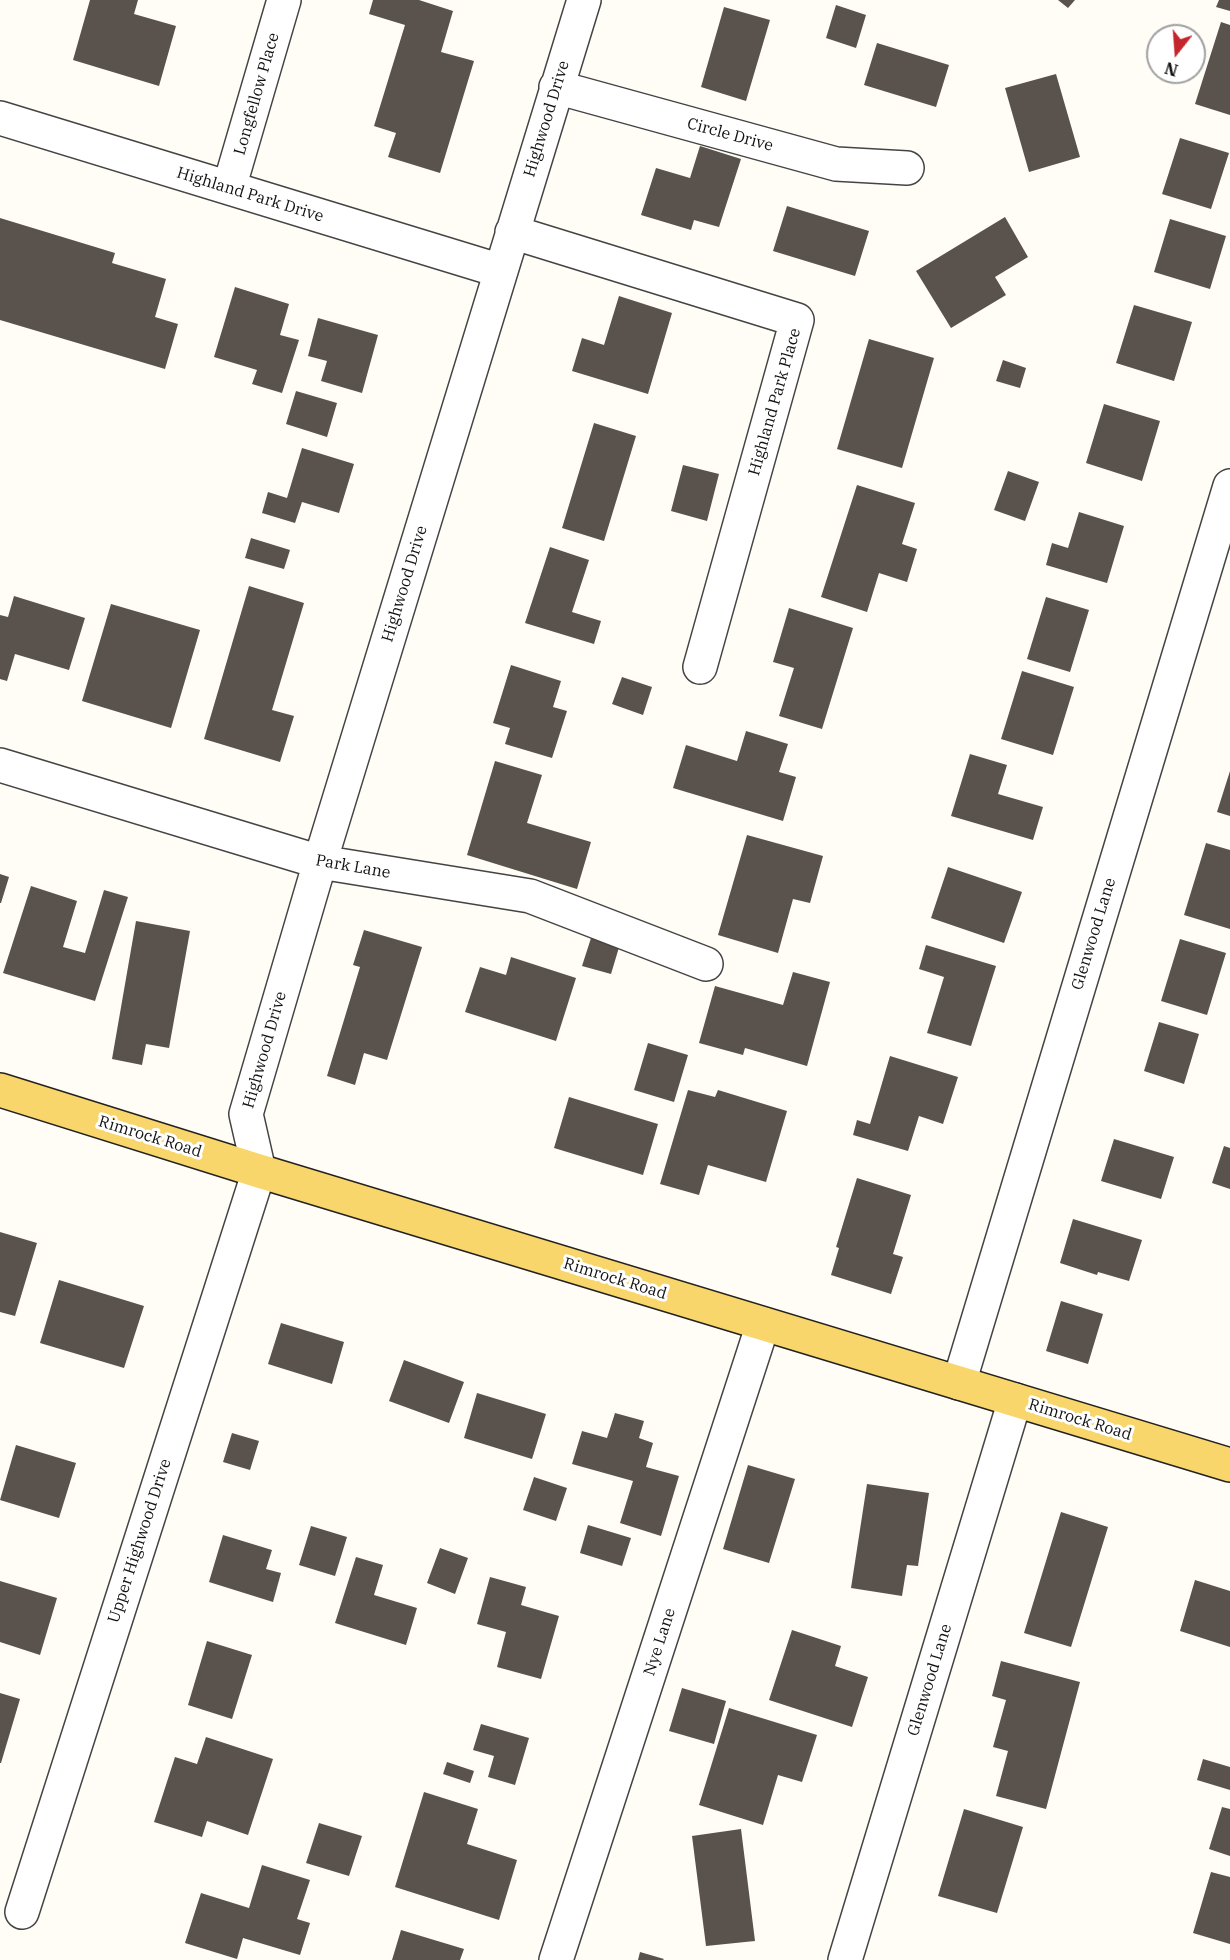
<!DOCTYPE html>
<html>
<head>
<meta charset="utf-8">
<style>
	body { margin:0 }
	#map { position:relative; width:1230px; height:1960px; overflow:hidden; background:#fffdf5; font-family:"IBM Plex Serif",serif }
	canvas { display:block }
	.north { position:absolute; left:1146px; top:24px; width:60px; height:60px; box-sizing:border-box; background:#fff; border:2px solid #a0a0a0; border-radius:50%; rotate:197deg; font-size:16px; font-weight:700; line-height:24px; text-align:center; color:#111 }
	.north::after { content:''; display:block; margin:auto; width:21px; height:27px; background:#c4262e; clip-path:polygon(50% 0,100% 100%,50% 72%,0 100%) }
</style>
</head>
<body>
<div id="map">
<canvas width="1230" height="1960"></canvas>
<div class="north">N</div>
</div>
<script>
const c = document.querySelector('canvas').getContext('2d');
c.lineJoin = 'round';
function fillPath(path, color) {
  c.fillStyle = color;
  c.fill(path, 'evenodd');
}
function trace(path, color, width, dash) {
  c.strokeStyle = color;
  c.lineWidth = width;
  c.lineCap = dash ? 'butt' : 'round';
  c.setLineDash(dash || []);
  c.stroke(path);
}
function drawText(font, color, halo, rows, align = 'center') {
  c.font = font + ' "IBM Plex Serif",serif';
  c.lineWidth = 6;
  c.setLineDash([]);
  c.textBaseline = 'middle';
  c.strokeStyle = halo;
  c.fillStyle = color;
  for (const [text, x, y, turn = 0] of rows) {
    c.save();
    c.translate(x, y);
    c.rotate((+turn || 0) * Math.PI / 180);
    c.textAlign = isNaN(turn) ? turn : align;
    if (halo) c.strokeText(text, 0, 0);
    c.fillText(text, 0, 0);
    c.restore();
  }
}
fillPath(new Path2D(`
	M90,0H138L134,14L176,26L159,86L73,60Z
	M373,0H419L453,11L441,52L474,61L440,173L388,157L396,133L374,126L405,25L369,14Z
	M1058,0H1075L1068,8Z
	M1219,0H1230V11L1216,7Z
	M836,5L866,15L856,48L826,38Z
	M724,7L770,20L746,101L701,87Z
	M1221,22L1230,25V115L1195,104Z
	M877,43L949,65L936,107L864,85Z
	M1056,74L1080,157L1029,172L1005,88Z
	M1180,138L1229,153L1211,209L1162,194Z
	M700,146L741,159L719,227L694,220L691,230L641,215L656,168L690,178Z
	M787,206L869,231L855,276L773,251Z
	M1005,217L1028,257L995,277L1006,295L951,328L916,271Z
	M0,218L115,253L112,263L166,279L155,317L178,324L165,369L0,320Z
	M1170,219L1226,236L1210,289L1154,272Z
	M235,287L289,304L280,335L299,340L282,393L252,384L257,370L214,357Z
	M619,296L672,313L648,394L572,371L582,338L604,345Z
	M1134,305L1192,322L1174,381L1116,363Z
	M318,318L378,335L362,393L321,381L327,361L308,356Z
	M869,339L934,358L902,468L837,449Z
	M1003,360L1026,368L1020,388L996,381Z
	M296,391L337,403L327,437L286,424Z
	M1104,404L1160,421L1142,481L1086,463Z
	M594,423L636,436L604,541L562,528Z
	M302,448L354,464L339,513L302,502L295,523L262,513L268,492L287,498Z
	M683,465L719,474L707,521L671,511Z
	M1008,471L1039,482L1025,521L994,510Z
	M857,485L915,503L902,544L917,549L907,582L879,573L867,612L821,597Z
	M1079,512L1124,526L1107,583L1046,565L1052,543L1068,548Z
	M251,538L290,550L284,569L245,558Z
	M550,547L589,560L572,612L601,621L594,644L525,623Z
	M249,586L304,603L272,710L294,716L280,762L204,739Z
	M14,596L85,618L69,670L15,654L7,681L0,679V615L8,617Z
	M1046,597L1089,610L1070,672L1027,659Z
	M111,604L200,630L171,728L82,701Z
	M789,608L853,628L822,729L779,716L794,668L773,662Z
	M511,665L561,681L553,707L567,711L552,758L505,744L510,728L493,723Z
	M1022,671L1074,687L1053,755L1001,739Z
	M622,677L652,687L643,715L612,704Z
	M746,731L788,744L779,772L796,777L783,821L673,788L686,745L737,761Z
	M970,754L1007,765L998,794L1043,807L1033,840L951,816Z
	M495,761L542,775L527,823L591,842L577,889L467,855Z
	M1230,771V816L1217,812Z
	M747,835L823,856L810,903L793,899L778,953L718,935Z
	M1206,843L1230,850V929L1184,915Z
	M948,867L1022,892L1004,943L931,918Z
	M0,874L9,877L1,903H0Z
	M31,886L77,901L63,947L85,953L104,890L128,897L95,1001L3,973Z
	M136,921L190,931L169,1048L146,1044L142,1065L112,1059Z
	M364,930L422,947L387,1060L364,1053L355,1085L327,1076L360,967L353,965Z
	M592,935L620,944L611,974L582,966Z
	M1180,939L1226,953L1207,1015L1161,1001Z
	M926,945L996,966L971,1046L927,1033L944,977L919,969Z
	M511,957L576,978L556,1041L465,1012L480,967L506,975Z
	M793,972L830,982L807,1066L745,1048L743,1055L699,1043L715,986L783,1005Z
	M1159,1022L1199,1034L1184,1084L1144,1071Z
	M648,1043L688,1055L674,1102L634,1090Z
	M890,1056L958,1077L943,1124L919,1116L908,1151L853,1135L857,1120L870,1124Z
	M688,1090L715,1097L718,1090L787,1111L766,1182L708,1165L699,1195L660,1184Z
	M569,1097L658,1124L643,1175L554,1148Z
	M1114,1139L1174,1157L1161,1199L1101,1181Z
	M1224,1146L1230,1148V1189L1212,1183Z
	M857,1178L911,1195L893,1254L903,1257L891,1294L831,1275L839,1248L836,1247Z
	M1073,1219L1142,1240L1129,1281L1098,1272L1097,1275L1060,1263Z
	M0,1232L37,1243L15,1316L0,1312Z
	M59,1280L144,1306L124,1368L40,1343Z
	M1061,1301L1103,1314L1088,1364L1046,1351Z
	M281,1323L344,1342L332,1384L268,1364Z
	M404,1360L464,1382L449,1423L389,1401Z
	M477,1393L546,1414L532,1459L464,1438Z
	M615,1413L644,1421L639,1438L653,1443L646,1467L679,1476L661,1536L620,1523L633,1481L572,1464L582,1431L607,1438Z
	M232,1433L259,1441L250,1470L223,1462Z
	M16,1445L76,1463L59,1518L0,1500Z
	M748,1465L795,1479L769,1563L723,1549Z
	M534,1477L567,1488L556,1521L523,1510Z
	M867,1484L929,1493L918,1566L907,1565L902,1596L851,1588Z
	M1061,1512L1108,1527L1071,1647L1024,1633Z
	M588,1525L631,1538L622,1566L580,1553Z
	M311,1526L347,1537L335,1576L299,1565Z
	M223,1535L272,1550L266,1569L281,1573L273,1602L209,1582Z
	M440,1548L468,1558L455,1594L427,1583Z
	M356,1557L383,1565L374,1595L417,1608L406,1645L335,1623Z
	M490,1577L526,1587L521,1605L559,1616L541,1679L497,1667L506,1632L477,1624Z
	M1195,1580L1230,1591V1647L1180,1631Z
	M0,1581L57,1598L40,1655L0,1642Z
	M792,1630L841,1646L835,1666L868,1677L852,1727L769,1700Z
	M207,1641L252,1655L232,1719L188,1705Z
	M1001,1661L1080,1682L1046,1809L996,1796L1008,1751L993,1747L1006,1700L992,1696Z
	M682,1688L726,1701L714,1744L669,1731Z
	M0,1693L20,1699L1,1763H0Z
	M729,1708L817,1735L802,1782L778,1775L763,1825L699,1805Z
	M481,1724L529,1738L515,1785L488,1777L494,1756L473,1750Z
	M206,1737L273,1759L248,1835L207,1821L202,1837L154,1822L175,1757L197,1764Z
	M1203,1759L1230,1767V1790L1197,1780Z
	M447,1762L474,1771L470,1783L443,1774Z
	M424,1792L478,1809L467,1844L517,1860L499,1920L395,1887Z
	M1222,1807L1230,1809V1856L1209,1849Z
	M964,1809L1023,1827L997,1913L938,1896Z
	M319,1823L362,1836L349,1876L306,1863Z
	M741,1829L755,1941L706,1946L692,1836Z
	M262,1865L310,1880L297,1919L310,1923L300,1955L243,1938L237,1959L185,1943L201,1893L249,1908Z
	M1211,1872L1230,1877V1944L1193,1933Z
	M401,1930L464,1949L460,1960H392Z
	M640,1952L664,1959L663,1960H638Z`), '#5a524d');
const minor = new Path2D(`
	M556,87L836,164L907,168
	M0,118L501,271
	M229,188L284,0
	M512,232L797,320L700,667
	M0,765L320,862L530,896L706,964
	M959,1383L1230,486
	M22,1912L259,1171L246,1114L320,862L584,0
	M556,1960L763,1324
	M845,1960L1015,1400`);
const major = new Path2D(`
	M0,1090L259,1171L1230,1465`);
trace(minor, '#444', 36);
trace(major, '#222', 36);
trace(minor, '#fff', 33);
trace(major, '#f9d66b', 33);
drawText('16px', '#111', '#fff', [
	["Longfellow Place",257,94,-74],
	["Highwood Drive",547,119,-73],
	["Circle Drive",730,135,15],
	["Highland Park Drive",250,195,17],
	["Highland Park Place",775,402,-74],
	["Highwood Drive",405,584,-73],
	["Park Lane",353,867,10],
	["Glenwood Lane",1094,934,-73],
	["Highwood Drive",265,1050,-74],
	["Rimrock Road",150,1137,17],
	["Rimrock Road",615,1279,17],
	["Rimrock Road",1080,1420,17],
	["Upper Highwood Drive",140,1541,-72],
	["Nye Lane",660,1642,-72],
	["Glenwood Lane",930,1680,-73]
]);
</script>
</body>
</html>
